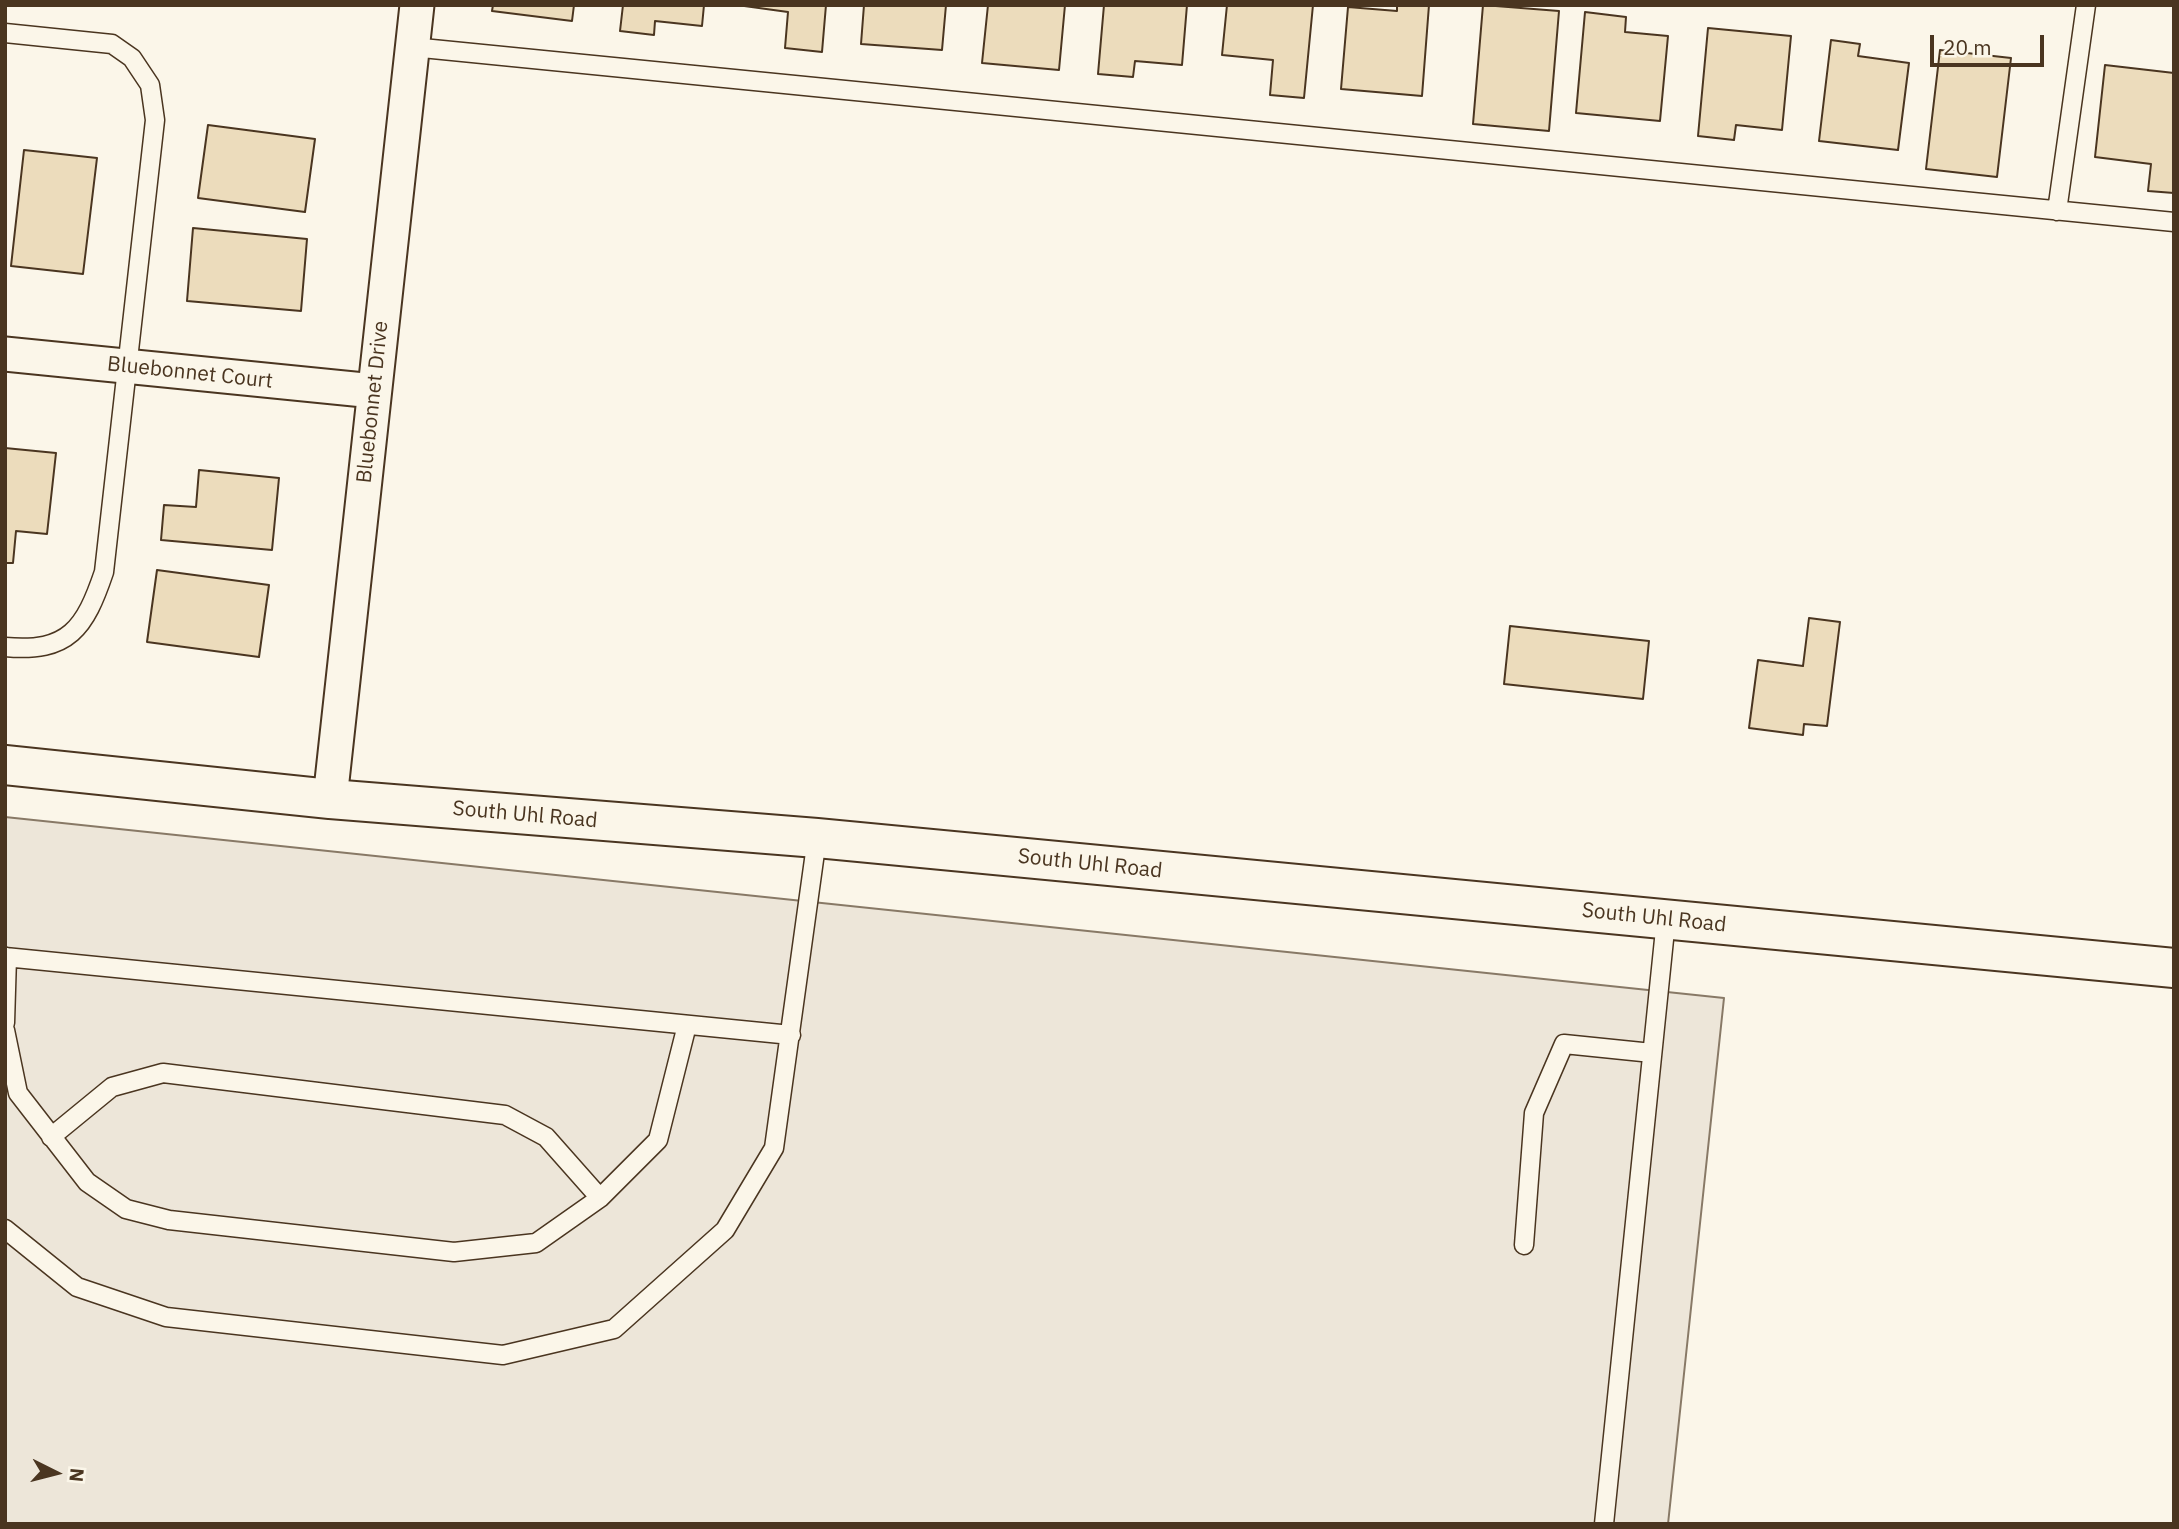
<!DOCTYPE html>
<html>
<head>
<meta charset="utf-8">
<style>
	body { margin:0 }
	#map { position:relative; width:2179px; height:1529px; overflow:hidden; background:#fbf6e9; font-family:"IBM Plex Sans",sans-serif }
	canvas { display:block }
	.frame { position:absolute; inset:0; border:7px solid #4a3520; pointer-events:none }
	.north { position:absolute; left:21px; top:1438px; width:70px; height:70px; -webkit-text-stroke:5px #fbf6e9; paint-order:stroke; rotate:96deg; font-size:19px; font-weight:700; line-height:28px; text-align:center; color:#4a3520 }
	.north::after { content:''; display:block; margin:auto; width:24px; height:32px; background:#4a3520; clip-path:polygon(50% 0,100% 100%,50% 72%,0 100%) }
	.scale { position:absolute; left:1930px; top:35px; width:114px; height:32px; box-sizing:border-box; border:4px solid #4a3520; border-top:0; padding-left:9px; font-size:21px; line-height:24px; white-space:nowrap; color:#4a3520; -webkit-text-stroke:5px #fbf6e9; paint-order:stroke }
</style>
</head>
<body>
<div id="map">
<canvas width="2179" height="1529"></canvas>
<div class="frame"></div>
<div class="north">N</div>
<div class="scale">20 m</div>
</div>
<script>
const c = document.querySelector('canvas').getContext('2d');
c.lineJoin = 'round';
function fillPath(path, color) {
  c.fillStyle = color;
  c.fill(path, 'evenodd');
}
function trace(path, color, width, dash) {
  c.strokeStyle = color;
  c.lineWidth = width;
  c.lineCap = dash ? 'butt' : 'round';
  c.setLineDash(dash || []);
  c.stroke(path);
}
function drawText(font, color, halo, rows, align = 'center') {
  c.font = font + ' "IBM Plex Sans",sans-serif';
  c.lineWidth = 5;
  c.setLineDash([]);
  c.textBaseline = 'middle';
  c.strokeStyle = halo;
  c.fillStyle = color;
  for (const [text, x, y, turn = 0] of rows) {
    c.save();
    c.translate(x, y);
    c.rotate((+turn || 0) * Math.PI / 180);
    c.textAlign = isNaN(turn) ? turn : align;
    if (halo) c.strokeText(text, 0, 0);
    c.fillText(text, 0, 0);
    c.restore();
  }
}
const green = new Path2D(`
	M5,817L1724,998L1668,1524H5Z`);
fillPath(green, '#ede6d9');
trace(green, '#887966', 2);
const building = new Path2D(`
	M493,5H574L572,21L492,11Z
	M623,5H704L702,26L655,21L654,35L620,31Z
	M737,5H826L822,52L785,48L788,12Z
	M864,5H946L942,50L861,44Z
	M988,5H1065L1059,70L982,63Z
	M1104,5H1187L1182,65L1135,61L1133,77L1098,74Z
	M1227,5H1313L1304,98L1270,95L1273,60L1222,55Z
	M1397,5H1429L1422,96L1341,89L1348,7L1397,11Z
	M1483,5L1559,11L1549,131L1473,124Z
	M1585,12L1626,17L1625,32L1668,36L1660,121L1576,113Z
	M1708,28L1791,36L1782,130L1736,125L1734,140L1698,136Z
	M1831,40L1860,44L1858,56L1909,63L1898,150L1819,141Z
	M1940,50L2011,58L1997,177L1926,169Z
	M2105,65L2174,73V193L2148,191L2151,164L2095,157Z
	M208,125L315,139L305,212L198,198Z
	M24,150L97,158L83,274L11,266Z
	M193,228L307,239L301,311L187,301Z
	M5,448L56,453L47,534L16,531L13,563H5Z
	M199,470L279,478L272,550L161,540L164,505L196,507Z
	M157,570L269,585L259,657L147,642Z
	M1809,618L1840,622L1827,726L1804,724L1803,735L1749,728L1758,660L1803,666Z
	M1510,626L1649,641L1643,699L1504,684Z`);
fillPath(building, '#ecdcbc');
trace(building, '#4a3520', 2);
const lane = new Path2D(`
	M5,33L112,44L132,58L150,85L155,120L104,572C85,628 69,653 5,647
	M412,47L2174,222
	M2057,211L2086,5
	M5,957L791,1035
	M5,1023L7,957
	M5,1030L18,1093L87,1182L126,1209L169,1220L454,1252L536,1243L600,1198L658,1140L687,1025
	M51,1137L112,1087L163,1073L505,1115L546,1137L600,1198
	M5,1229L77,1287L166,1317L503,1355L614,1329L725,1230L774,1148L817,838
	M1524,1245L1534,1113L1564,1044L1652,1053
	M1604,1524L1666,920`);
const street = new Path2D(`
	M5,354L374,391
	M330,799L417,5`);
const secondary = new Path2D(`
	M5,765L330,799L817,838L2174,968`);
trace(lane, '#4a3520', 21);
trace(street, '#4a3520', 37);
trace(secondary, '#4a3520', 42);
trace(lane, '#fbf6e9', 18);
trace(street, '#fbf6e9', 33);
trace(secondary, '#fbf6e9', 38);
drawText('21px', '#4a3520', '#fbf6e9', [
	["Bluebonnet Court",190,373,6],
	["Bluebonnet Drive",373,402,-84],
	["South Uhl Road",525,815,5],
	["South Uhl Road",1090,864,6],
	["South Uhl Road",1654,918,6]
]);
</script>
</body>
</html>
